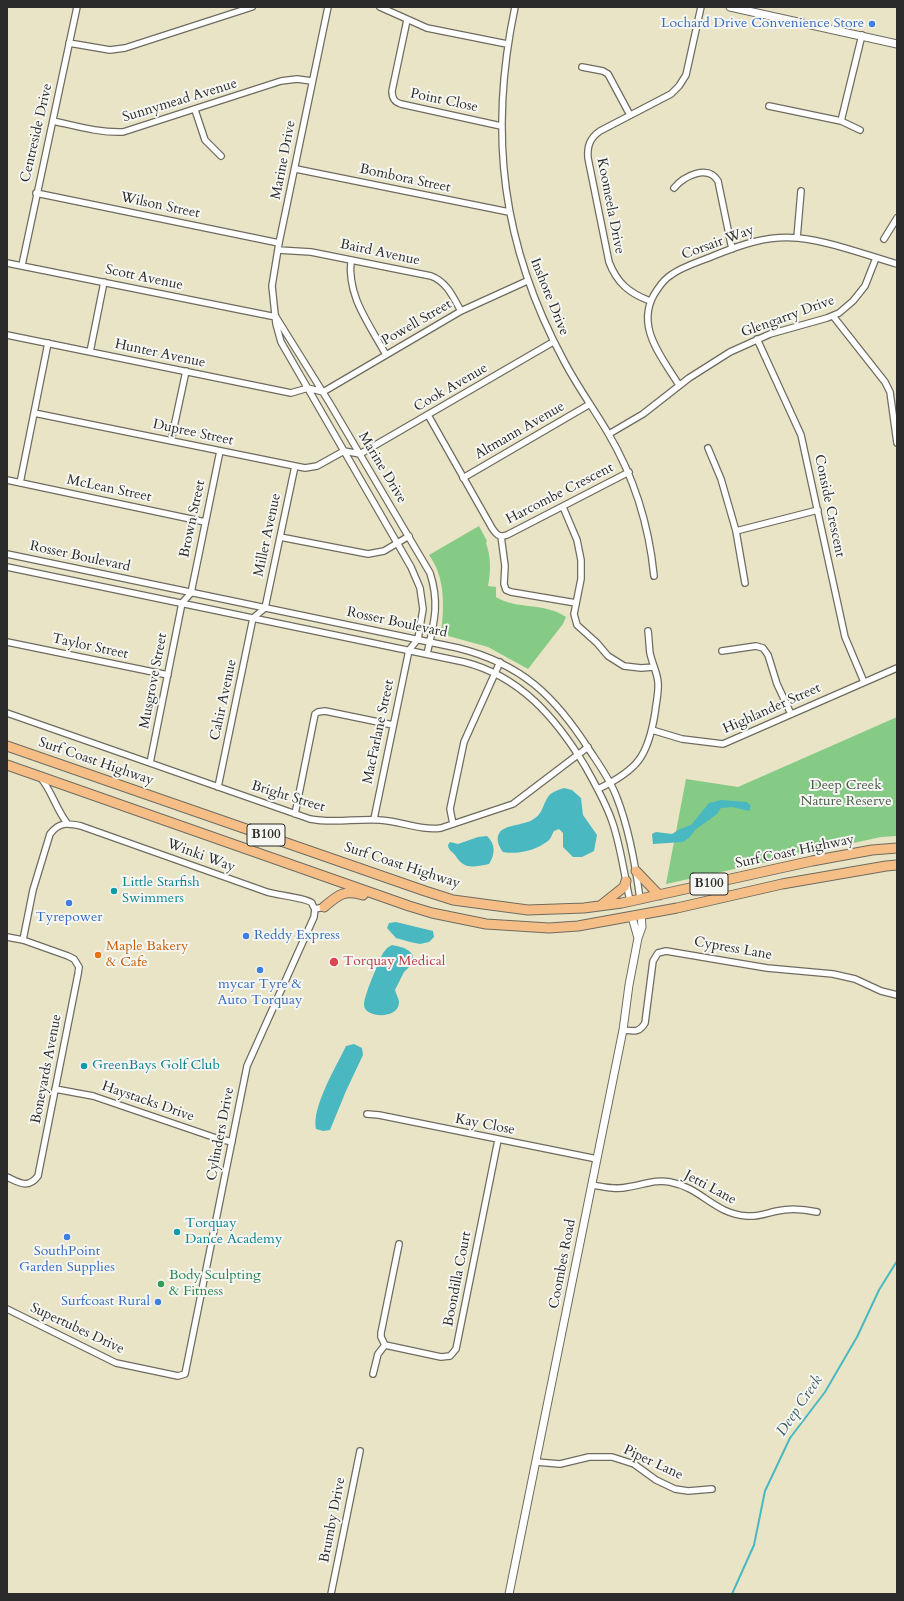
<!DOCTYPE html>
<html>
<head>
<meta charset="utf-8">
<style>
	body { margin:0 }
	#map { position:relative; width:904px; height:1601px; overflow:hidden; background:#e9e4c6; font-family:Cardo,serif }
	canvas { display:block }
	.frame { position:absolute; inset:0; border:8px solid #2b2b2b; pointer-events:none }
</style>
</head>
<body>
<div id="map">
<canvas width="904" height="1601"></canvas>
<div class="frame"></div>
</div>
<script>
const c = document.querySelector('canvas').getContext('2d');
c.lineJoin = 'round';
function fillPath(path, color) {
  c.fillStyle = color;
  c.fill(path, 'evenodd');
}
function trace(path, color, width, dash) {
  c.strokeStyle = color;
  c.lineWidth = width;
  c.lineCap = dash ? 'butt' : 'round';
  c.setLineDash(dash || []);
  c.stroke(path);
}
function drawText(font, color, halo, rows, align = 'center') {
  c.font = font + ' Cardo,serif';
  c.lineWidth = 4;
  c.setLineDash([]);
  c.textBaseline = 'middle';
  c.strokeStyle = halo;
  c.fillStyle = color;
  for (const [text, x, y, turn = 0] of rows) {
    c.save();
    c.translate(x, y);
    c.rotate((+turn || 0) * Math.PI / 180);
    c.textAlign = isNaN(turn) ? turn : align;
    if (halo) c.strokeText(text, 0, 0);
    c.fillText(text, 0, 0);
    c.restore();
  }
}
fillPath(new Path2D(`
	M479,526L487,541L486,543C491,557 491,571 488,586L496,587V597C517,610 544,602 566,617L563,624L528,669L488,647L441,634C444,608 446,578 429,555Z
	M897,717V836L881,837L666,884L686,779L738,787Z`), '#85cb85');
fillPath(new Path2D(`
	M564,788L572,790L581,798L583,815L597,835L594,851L582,857H573L563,847V833L559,829L554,831C552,834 551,839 548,841C536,850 518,855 503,852C499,847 495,838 500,832C505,825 524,825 532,820C543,814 542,806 548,797C551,792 558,790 564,788Z
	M721,800L747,802L751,806L749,811L732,807L721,808L717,814L695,830L690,837L683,842L653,844L652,834L656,832L672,834L680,829L691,825L709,803Z
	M487,836C496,844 495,855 489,864C473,867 464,870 455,855C452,851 448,850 448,845L450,842L458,844L478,837Z
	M396,922L433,931L434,937L429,942L420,944L410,942L396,938L387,928L389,923Z
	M392,945C402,947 414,949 414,962L404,972L395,990C396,994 399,999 399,1002C399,1020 364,1018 364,1005C364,995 378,964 383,953L387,948Z
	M354,1044L362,1048L363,1055L346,1091L330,1130L323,1131L316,1129C311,1108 337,1065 346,1046Z`), '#49b8c0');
trace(new Path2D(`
	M732,1594L754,1545L765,1491L790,1438L825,1392L857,1337L879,1290L897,1261`), '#49b8c0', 2);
const minor = new Path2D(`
	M328,7L279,243L272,286L276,324L281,342L411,567L420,588L423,609L418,639L409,650L374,819
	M380,7L427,28L507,44
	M515,7C488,135 502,246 564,361C577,386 594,409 608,433C634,477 649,525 654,576
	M407,20L392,91C392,98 394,102 401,104L501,126
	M69,43L110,50L125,48L252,7
	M582,67L603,71L608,74L630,115
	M769,106L841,121
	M195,110L205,140L221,156
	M53,121C76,126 100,133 123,132L281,81L297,79L312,81
	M860,130L841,121L862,35
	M296,169L509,212
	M674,188C684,176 708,164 718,181L732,249
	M36,193L279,243
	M797,238L801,191
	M884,239L897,218
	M278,250L311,252L431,276C447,282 453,297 461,311
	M351,260C347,297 369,323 386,355
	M7,263L276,317
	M22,265L77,7
	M650,301C629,293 617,283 609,262L588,158C587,146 590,138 600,131L671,94L679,86L686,75L701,7
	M833,316L885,382L890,392L897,443
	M276,317L329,402L430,573C440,604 434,623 427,654
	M7,335L291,393L308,388L323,392L461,311L527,281
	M757,339L801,435L845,637L864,682
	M90,352L104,282
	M679,385C661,356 633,324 657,290C661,284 666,278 671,275C683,266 699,262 713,256C740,245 767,235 798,238C829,241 866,255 897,264
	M34,413L295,466L305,468L317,466L344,451L360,454L553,342
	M428,415L492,528C496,534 499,538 507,535L629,472
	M609,434L643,414L689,378L730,352L770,334L827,318L839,313L853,301L865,286L876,258
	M171,441L186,371
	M708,448L721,479L736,531
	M463,478L590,404
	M7,480L205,522
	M20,483L48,343
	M563,507L577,540L581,560V579L574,614L577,625L597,643L608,656L624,666L641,668L654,667
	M501,536L505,566L504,584L506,590L511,592L576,603
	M280,537L368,554L384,551L409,536
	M7,554L458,648C522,664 555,696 590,751C600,766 611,781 617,798C628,826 636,869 640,899
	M7,567L464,662C520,676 556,718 585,766C595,784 605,801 612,821C621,847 624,874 630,901
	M745,583L736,531L818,510
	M7,642L168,675
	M722,651L756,646L763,648L768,655L777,684L791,714
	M7,713L310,819C334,824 357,818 380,820C400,821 421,831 441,828L513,804L588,747
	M652,730L682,739L723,744L897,668
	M150,763L182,603L191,593L220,451
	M40,777C52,791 56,809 67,823
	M218,787L253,618L265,608L295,466
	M598,789C638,770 648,756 655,713C656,703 659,692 658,682C657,672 652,663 650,653C649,646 649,638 648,631
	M295,814L315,714L318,712L325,711L393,725
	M453,824L450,809L464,742L500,662
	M7,937L23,940L68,956L74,959L79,967L78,974L38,1176C28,1189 20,1183 7,1177
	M23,940L33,890L50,834C59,822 67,823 81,826L267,892C276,895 307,898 312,903C312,904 314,908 315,909L324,907
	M623,1030C634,1031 639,1033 645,1023L653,961L658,953L666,951L767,968L833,974L855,979L881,991L897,995
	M55,1089L93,1096L216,1138L232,1142
	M367,1114L379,1115L597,1159
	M592,1185C604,1187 616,1190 628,1187C643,1185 655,1179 670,1182C702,1188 714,1214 747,1216C758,1217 767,1213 777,1211C791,1208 803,1209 817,1212
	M7,1309L116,1363L178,1376L185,1374L247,1066L314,917L315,909
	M385,1345L441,1357L450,1356L456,1349L498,1140
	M373,1374L378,1354L385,1345L381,1337V1333L399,1244
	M536,1462L560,1464L589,1457H612L634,1464L656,1480L675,1489L688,1491L712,1489
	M331,1594L360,1451`);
const tertiary = new Path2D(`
	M730,7L897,44
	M632,917L638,938
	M509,1594L623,1030L629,985L638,938L642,927L641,914`);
const primary = new Path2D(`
	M7,746L425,891L453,900L528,910L584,908L622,903L812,861L872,850L897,848
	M7,765L409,906L432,913L486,924L549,928L578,926L677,908L782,884L886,866L897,865
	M636,871L659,895
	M600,906L624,887L626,881
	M324,907C338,895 345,889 363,895`);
trace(minor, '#6e6c61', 8);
trace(tertiary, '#6e6c61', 9);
trace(primary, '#6e6c61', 11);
trace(minor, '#fff', 5.5);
trace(tertiary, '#fff', 7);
trace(primary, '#f6be87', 9);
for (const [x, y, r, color] of [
	[872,24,4,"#3f7fe0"],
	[114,891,4,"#0f9aa8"],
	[69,903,4,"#3f7fe0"],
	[246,936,4,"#3f7fe0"],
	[98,955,4,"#e8710a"],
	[334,962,5,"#e0444e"],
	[260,970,4,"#3f7fe0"],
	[84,1066,4,"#0f9aa8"],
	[177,1232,4,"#0f9aa8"],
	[67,1237,4,"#3f7fe0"],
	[161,1284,4,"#2e9e5b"],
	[158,1302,4,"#3f7fe0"]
]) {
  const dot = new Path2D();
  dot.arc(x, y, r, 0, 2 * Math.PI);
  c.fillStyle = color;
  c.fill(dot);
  trace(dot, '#f6f6f2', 1.5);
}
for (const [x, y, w] of [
	[266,835,38],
	[709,884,38]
]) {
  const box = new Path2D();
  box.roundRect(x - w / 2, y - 11, w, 22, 3);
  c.fillStyle = '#f6f6f2';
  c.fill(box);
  trace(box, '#2b2b2b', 1);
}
drawText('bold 13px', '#2b2b2b', null, [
	["B100",266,835],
	["B100",709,884]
]);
drawText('14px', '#366cbe', '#f6f6f2', [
	["Lochard Drive Convenience Store",864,24,"right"],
	["Tyrepower",69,918],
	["Reddy Express",254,936,"left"],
	["mycar Tyre &",260,985],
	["Auto Torquay",260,1001],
	["SouthPoint",67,1252],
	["Garden Supplies",67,1268],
	["Surfcoast Rural",150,1302,"right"]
]);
drawText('14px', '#2b2b2b', '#f6f6f2', [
	["Sunnymead Avenue",180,101,-17],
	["Point Close",444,101,12],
	["Centreside Drive",37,133,-77],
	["Marine Drive",284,160,-79],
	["Bombora Street",405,179,12],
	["Wilson Street",160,206,12],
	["Koomeela Drive",610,206,79],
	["Corsair Way",718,243,-20],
	["Baird Avenue",380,253,12],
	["Scott Avenue",144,278,12],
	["Inshore Drive",549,297,68],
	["Glengarry Drive",788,317,-20],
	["Powell Street",417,323,-30],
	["Hunter Avenue",160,354,12],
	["Cook Avenue",451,388,-30],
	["Altmann Avenue",520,431,-30],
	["Dupree Street",193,433,12],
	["Marine Drive",382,468,59],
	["McLean Street",109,489,12],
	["Harcombe Crescent",560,494,-27],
	["Conside Crescent",829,506,78],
	["Brown Street",193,519,-78],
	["Miller Avenue",268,535,-78],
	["Rosser Boulevard",80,557,12],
	["Rosser Boulevard",397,623,12],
	["Taylor Street",90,647,12],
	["Musgrove Street",154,681,-79],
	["Cahir Avenue",224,700,-78],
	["Highlander Street",772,709,-24],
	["MacFarlane Street",379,732,-78],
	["Surf Coast Highway",96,762,19],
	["Bright Street",288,797,17],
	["Surf Coast Highway",795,852,-12],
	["Winki Way",201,856,20],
	["Surf Coast Highway",402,866,18],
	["Cypress Lane",733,949,10],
	["Boneyards Avenue",47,1069,-79],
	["Haystacks Drive",148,1102,19],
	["Kay Close",485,1125,11],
	["Cylinders Drive",221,1134,-79],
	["Jetti Lane",710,1188,28],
	["Coombes Road",563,1264,-79],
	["Boondilla Court",458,1279,-79],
	["Supertubes Drive",77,1329,25],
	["Piper Lane",653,1463,25],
	["Brumby Drive",333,1520,-79]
]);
drawText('14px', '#465b46', '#f6f6f2', [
	["Deep Creek",846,786],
	["Nature Reserve",846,802]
]);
drawText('14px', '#0d838f', '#f6f6f2', [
	["Little Starfish",122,883],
	["Swimmers",122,899],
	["GreenBays Golf Club",92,1066],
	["Torquay",185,1224],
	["Dance Academy",185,1240]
], 'left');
drawText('14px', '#c56008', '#f6f6f2', [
	["Maple Bakery",106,947],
	["& Cafe",106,963]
], 'left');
drawText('14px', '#be3a42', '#f6f6f2', [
	["Torquay Medical",343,962]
], 'left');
drawText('14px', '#27864d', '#f6f6f2', [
	["Body Sculpting",169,1276],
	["& Fitness",169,1292]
], 'left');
drawText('italic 15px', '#365c5f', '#f6f6f2', [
	["Deep Creek",800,1406,-56]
]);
</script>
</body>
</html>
